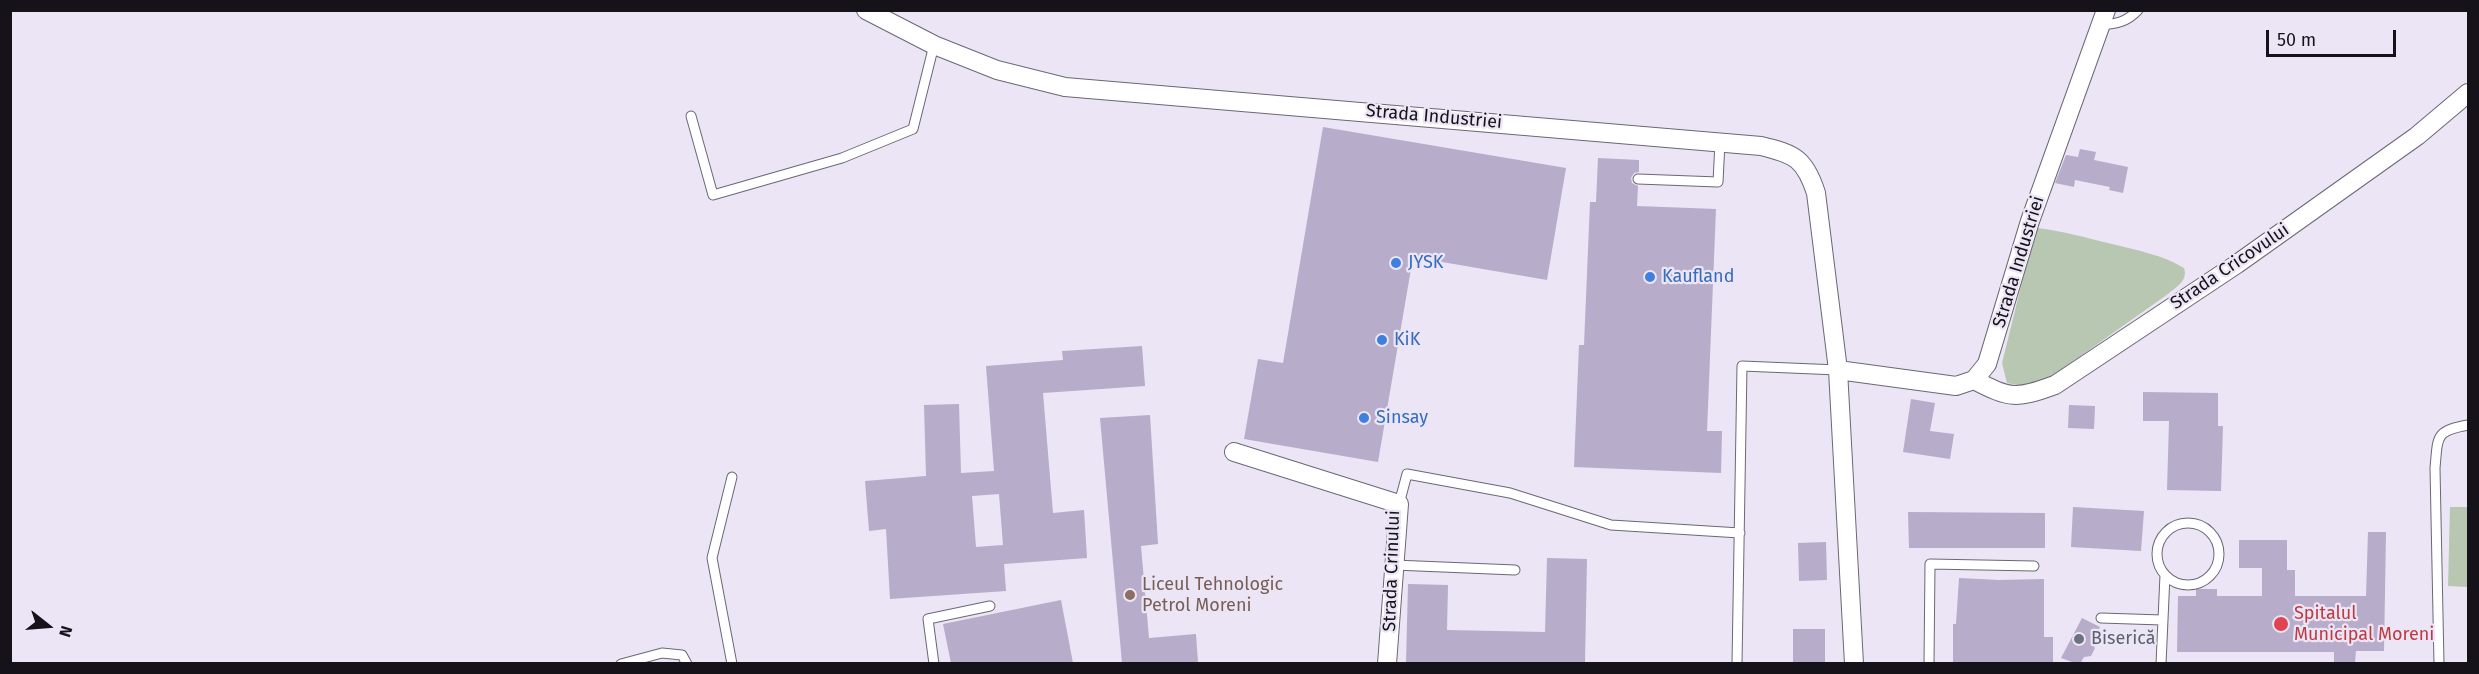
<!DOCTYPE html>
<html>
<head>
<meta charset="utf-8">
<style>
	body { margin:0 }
	#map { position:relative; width:2479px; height:674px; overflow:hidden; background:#ebe5f5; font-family:"Fira Sans",sans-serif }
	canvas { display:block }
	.frame { position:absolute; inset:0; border:12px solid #151319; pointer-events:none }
	.north { position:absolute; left:18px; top:596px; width:60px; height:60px; -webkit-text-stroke:4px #ebe5f5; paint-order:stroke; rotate:107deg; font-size:16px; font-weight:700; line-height:24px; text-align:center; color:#151319 }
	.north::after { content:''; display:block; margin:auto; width:21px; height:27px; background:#151319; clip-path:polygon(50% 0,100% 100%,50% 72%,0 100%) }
	.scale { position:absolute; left:2266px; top:30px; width:130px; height:27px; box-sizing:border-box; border:3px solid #151319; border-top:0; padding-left:8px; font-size:18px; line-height:21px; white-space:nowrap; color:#151319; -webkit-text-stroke:4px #ebe5f5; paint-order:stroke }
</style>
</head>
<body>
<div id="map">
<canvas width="2479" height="674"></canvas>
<div class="frame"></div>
<div class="north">N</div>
<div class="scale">50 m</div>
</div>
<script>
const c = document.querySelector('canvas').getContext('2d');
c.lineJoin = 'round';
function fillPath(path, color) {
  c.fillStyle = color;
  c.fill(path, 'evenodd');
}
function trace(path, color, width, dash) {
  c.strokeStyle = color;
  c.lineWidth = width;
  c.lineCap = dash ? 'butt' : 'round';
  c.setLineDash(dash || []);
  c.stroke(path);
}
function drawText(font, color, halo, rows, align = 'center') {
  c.font = font + ' "Fira Sans",sans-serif';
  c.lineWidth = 4.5;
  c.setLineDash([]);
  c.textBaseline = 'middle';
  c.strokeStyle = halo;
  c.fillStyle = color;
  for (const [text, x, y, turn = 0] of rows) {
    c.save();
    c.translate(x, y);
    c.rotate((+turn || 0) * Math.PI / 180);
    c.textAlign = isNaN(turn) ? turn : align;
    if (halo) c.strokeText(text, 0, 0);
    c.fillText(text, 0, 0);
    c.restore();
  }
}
fillPath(new Path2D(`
	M2037,228C2063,231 2087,238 2112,244C2136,250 2163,255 2184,268C2188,281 2177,286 2168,294L2048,379L2022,386L2007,383L2002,363L2033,238Z
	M2450,507H2468V587L2448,586Z`), '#b7c7b1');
fillPath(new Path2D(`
	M1323,127L1566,168L1547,280L1413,257L1378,462L1244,439L1258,359L1283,363Z
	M2080,149L2096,152L2094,160L2128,167L2123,193L2109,190L2110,187L2075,180L2074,187L2055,183L2066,155L2078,157Z
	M1598,158L1639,160V172L1634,173L1631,178L1632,183L1638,186L1637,206L1716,209L1707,431H1722L1721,473L1574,467L1579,345H1584L1590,202H1596Z
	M1142,346L1145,386L1043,393L1053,513L1084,510L1087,558L1004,564L1006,591L890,599L886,529L869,531L865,481L926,476L924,405L959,404L961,473L994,471L986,366L1063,360L1062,351ZM999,494L1003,545L976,547L972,496Z
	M2143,392L2218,393V426H2223L2221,491L2167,490L2169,421H2143Z
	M1911,399L1935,403L1930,431L1954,434L1950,459L1903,452Z
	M2069,405L2095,406L2094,429L2068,428Z
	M1150,415L1158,544L1141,546L1149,638L1196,634L1198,663H1122L1100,418Z
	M2073,507L2144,511L2141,551L2071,547Z
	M1908,512L2045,513V548H1909Z
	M2368,532H2386L2384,651H2356L2355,663H2334V652H2177L2178,596H2196V589H2217V596H2262V568H2239V540H2287V570H2295V596H2366Z
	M1826,542L1827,580L1799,581L1798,543Z
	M1547,558L1587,559L1585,663H1406L1408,584L1448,585L1447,630L1545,632Z
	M1959,578L1999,580L2044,579V637H2053V663H1953V624H1956Z
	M1061,600L1073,663H951L943,624Z
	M2082,618L2100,627L2092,643L2095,648L2091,656L2084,657L2081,662L2075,663L2061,658Z
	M1793,629H1825V663H1793Z`), '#b7acc9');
const service = new Path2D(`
	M2101,25C2116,24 2127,22 2138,10
	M691,116L713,195L842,158L913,129L934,45
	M1638,179L1718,182L1720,142
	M1399,504L1407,474L1510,493L1611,525L1740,533
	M2157 554a31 31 0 1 1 62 0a31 31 0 1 1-62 0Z
	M1394,565L1515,570
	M2101,618L2162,620
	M621,664L662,653L682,655L687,664
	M732,664L712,558L732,477
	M934,664L928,619L990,606
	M1737,664L1742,366L1838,370
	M1929,664L1930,564L2034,566
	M2161,664L2165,575
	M2439,664L2435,468C2438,436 2435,431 2468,425`);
const minor = new Path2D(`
	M866,10L934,45L997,70L1065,87L1761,146C1795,154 1805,159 1816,193L1838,370L1854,664
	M1838,370L1956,386L1974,380L1987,364L2030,221L2106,10
	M1974,380C2011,399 2016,399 2055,385L2237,264L2417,136L2468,93
	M1234,452L1399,504L1387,664`);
trace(service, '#6c6775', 11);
trace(minor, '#6c6775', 20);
trace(service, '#fff', 9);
trace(minor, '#fff', 18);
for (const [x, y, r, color] of [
	[1396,263,6,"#3f7fe0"],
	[1650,277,6,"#3f7fe0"],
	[1382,340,6,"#3f7fe0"],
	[1364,418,6,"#3f7fe0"],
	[1130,595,6,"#8d6e63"],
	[2281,624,8,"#e0444e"],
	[2079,639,6,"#6b7280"]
]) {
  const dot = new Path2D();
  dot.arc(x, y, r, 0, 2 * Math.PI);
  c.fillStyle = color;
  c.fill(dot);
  trace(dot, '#ebe5f5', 2);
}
drawText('18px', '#151319', '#ebe5f5', [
	["Strada Industriei",1434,117,5],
	["Strada Industriei",2019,262,-73],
	["Strada Cricovului",2230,267,-34],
	["Strada Crinului",1392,571,-88]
]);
drawText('18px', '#366cbe', '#ebe5f5', [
	["JYSK",1408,263],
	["Kaufland",1662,277],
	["KiK",1394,340],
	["Sinsay",1376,418]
], 'left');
drawText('18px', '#785e54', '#ebe5f5', [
	["Liceul Tehnologic",1142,585],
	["Petrol Moreni",1142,606]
], 'left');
drawText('18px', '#be3a42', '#ebe5f5', [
	["Spitalul",2294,614],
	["Municipal Moreni",2294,635]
], 'left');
drawText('18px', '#5b616d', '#ebe5f5', [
	["Biserică",2091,639]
], 'left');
</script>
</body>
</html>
